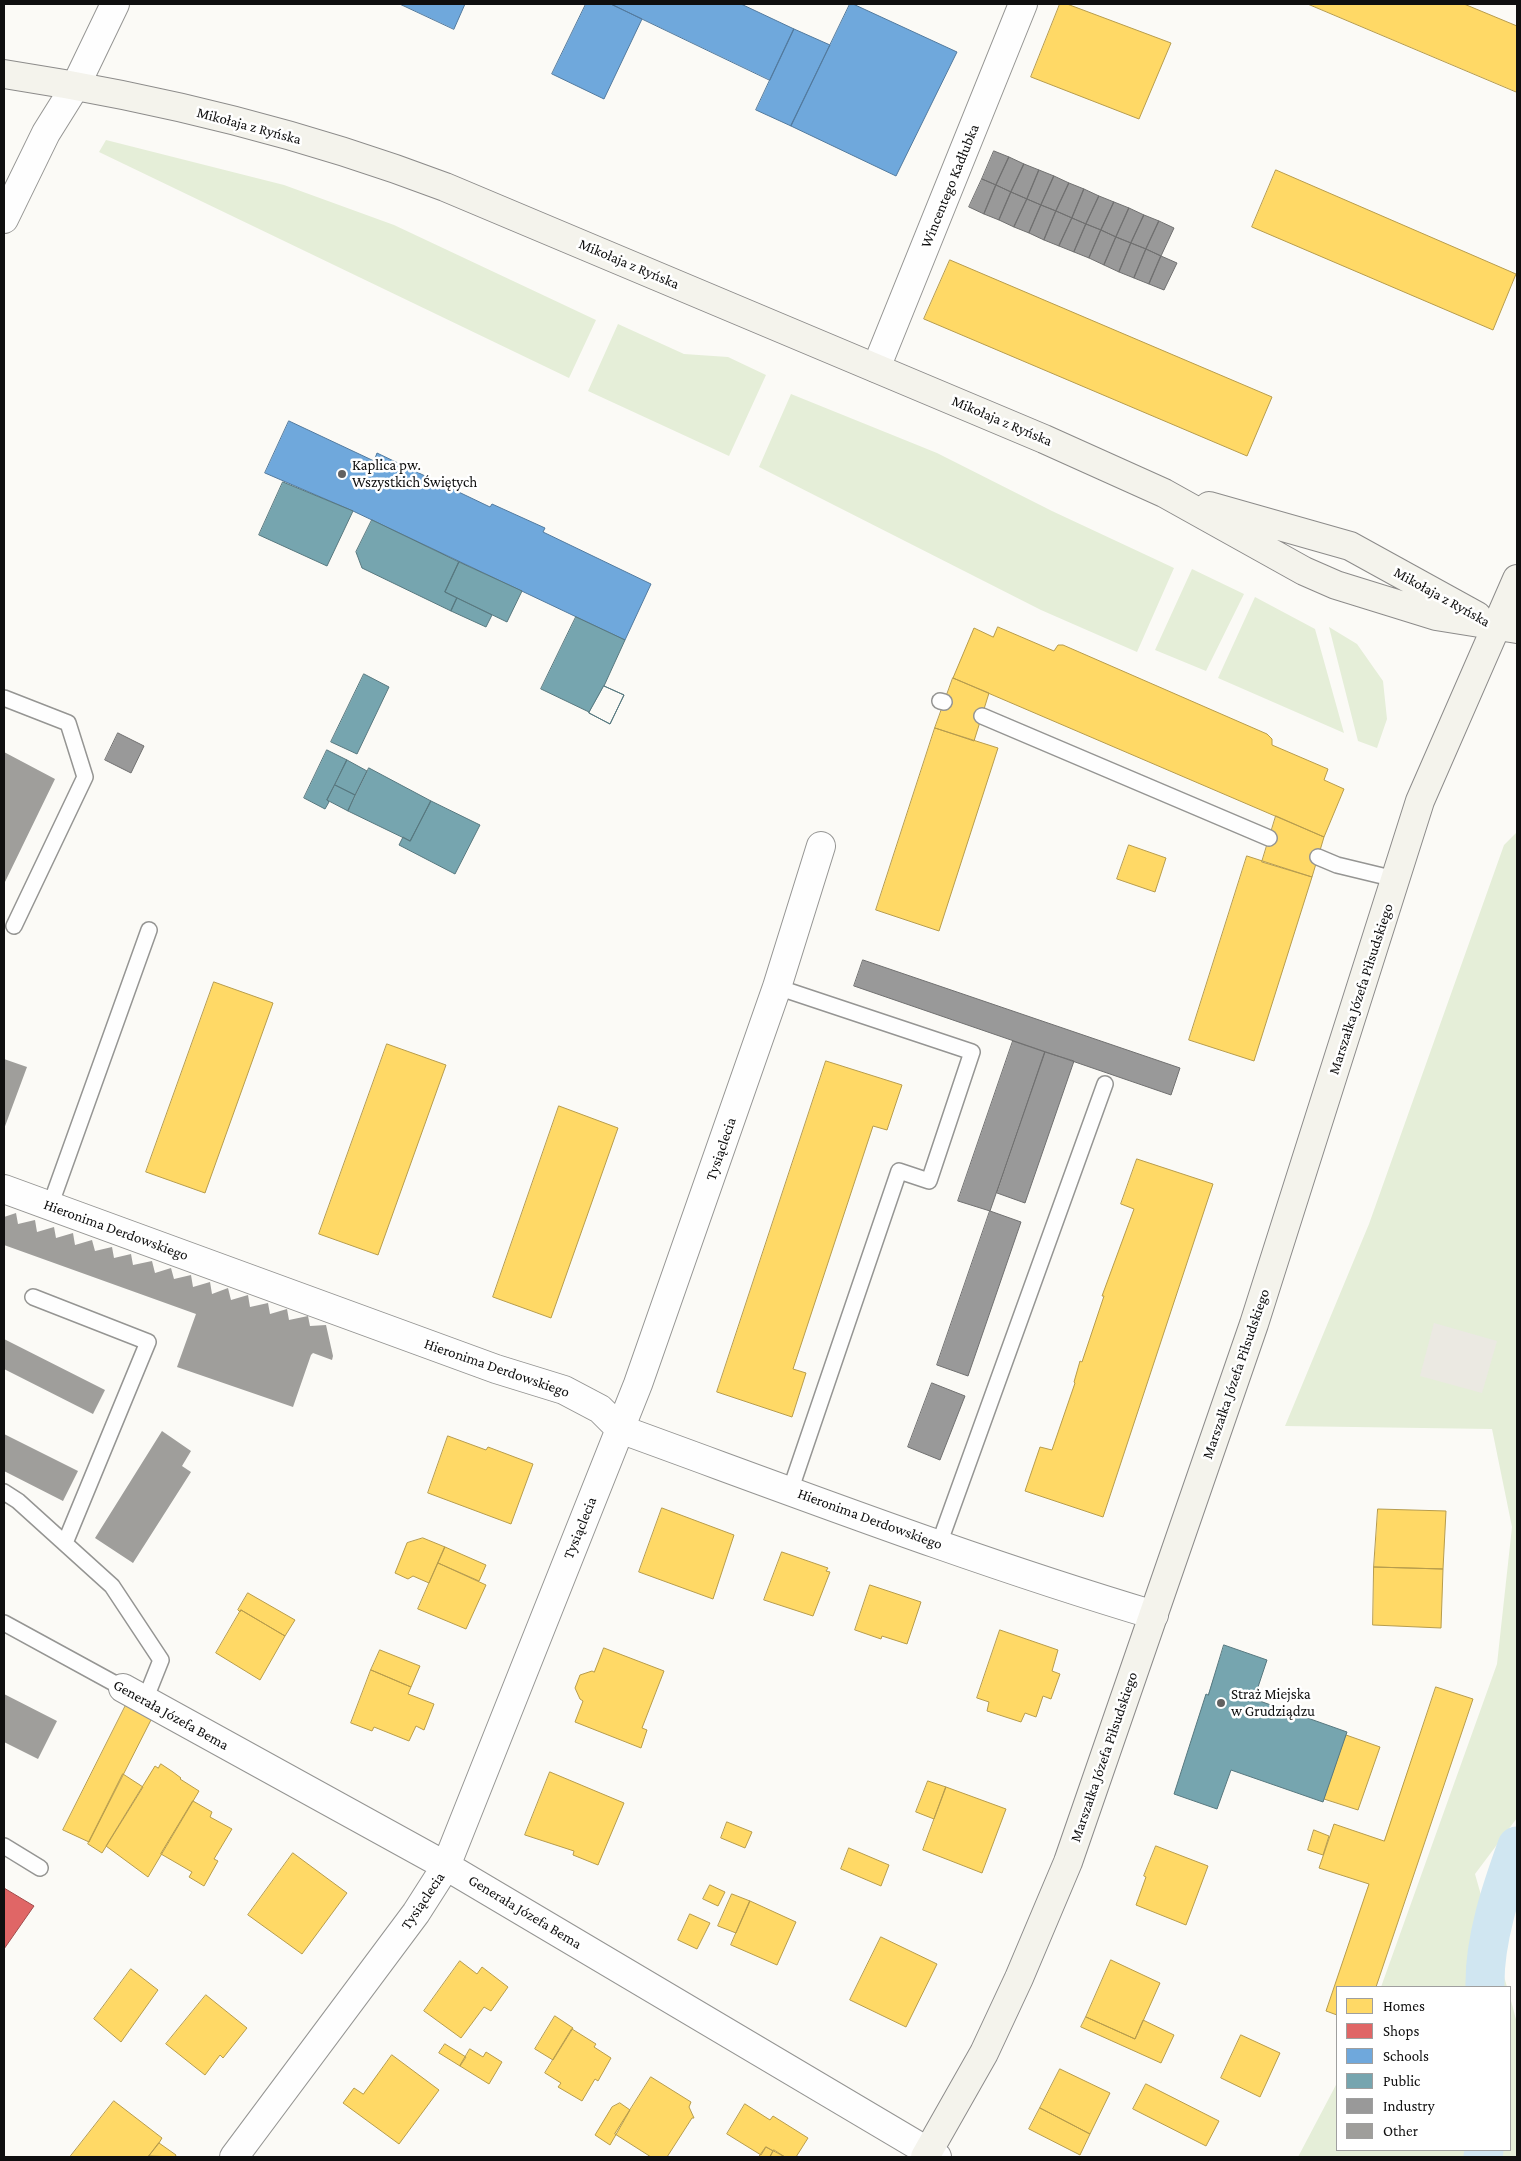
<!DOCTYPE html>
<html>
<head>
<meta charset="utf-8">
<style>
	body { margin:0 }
	#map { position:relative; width:1521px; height:2161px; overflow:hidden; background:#fbfaf6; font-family:"Crimson Pro",serif }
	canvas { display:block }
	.frame { position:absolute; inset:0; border:5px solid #0f0f0f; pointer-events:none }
	.legend { position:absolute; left:1336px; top:1986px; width:175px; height:165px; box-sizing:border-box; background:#fff; border:1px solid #9f9f9f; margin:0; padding:6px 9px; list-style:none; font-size:15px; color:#0f0f0f }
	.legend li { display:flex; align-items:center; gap:10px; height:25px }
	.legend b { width:25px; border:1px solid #9f9f9f }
</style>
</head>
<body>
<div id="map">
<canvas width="1521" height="2161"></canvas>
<div class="frame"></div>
<ul class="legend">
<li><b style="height:14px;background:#ffd966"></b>Homes</li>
<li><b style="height:14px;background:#e06666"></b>Shops</li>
<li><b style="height:14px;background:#6fa8dc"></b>Schools</li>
<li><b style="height:14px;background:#76a5af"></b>Public</li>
<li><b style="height:14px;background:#999"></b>Industry</li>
<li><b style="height:14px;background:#9f9e9b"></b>Other</li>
</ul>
</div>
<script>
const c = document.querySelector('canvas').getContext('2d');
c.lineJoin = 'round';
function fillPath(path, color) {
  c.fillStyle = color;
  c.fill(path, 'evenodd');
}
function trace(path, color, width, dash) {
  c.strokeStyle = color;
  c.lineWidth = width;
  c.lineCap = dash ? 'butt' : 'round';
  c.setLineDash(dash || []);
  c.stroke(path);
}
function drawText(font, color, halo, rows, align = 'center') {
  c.font = font + ' "Crimson Pro",serif';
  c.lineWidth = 5;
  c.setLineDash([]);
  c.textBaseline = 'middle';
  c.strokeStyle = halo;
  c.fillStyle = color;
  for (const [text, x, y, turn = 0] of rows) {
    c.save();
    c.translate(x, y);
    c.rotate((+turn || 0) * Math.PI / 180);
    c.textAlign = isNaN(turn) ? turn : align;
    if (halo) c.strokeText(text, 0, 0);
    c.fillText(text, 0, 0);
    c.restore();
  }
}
fillPath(new Path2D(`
	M106,140L284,185L394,225L596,320L569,378L99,152Z
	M618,324L684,354L728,357L766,375L729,456L588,391Z
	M791,394L937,453L1052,511L1174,568L1137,652L1041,610L759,467Z
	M1192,569L1244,594L1206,671L1155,650Z
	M1255,597L1315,629L1344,733L1218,678Z
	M1329,627L1357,644L1383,681L1387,719L1377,748L1358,741Z
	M1517,832V1818L1475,1874L1507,1987H1381L1497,1664L1512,1527L1492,1429L1285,1426L1369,1224L1504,845Z
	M1510,1997L1517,2023V2157H1298L1337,2083V2150H1510Z`), '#e5eed8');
fillPath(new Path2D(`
	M1434,1323L1497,1341L1482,1393L1420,1376Z`), '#ebe9e2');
const homes = new Path2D(`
	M1060,4H1067L1171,43L1139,119L1031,77Z
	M1308,4H1464L1517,26V92Z
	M1276,170L1516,274L1493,330L1252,227Z
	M950,260L1272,397L1247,456L924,319Z
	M998,627L1054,651L1058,645H1063L1267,734L1272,739V745L1328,769L1324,780L1344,789L1324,837L953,678L974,628L993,637Z
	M953,678L989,693L974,741L935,728Z
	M935,728L998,748L939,931L876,910Z
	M1276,816L1324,837L1312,877L1262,862Z
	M1129,845L1166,858L1155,892L1117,879Z
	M1247,856L1312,877L1254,1061L1189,1040Z
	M214,982L273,1003L205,1193L146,1172Z
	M387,1044L446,1065L378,1255L319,1234Z
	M826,1061L902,1085L887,1130L873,1126L793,1369L806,1373L792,1417L717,1392Z
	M559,1106L618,1128L551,1318L493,1297Z
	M1137,1159L1213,1184L1103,1517L1025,1491L1040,1447L1052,1450L1075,1383L1074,1382L1080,1361L1082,1362L1104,1296H1102L1134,1209L1121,1204Z
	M448,1436L486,1450L488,1447L533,1464L511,1524L428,1493Z
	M662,1508L734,1535L713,1599L639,1572Z
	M1378,1509L1446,1511L1443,1569L1374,1567Z
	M423,1538L445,1547L429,1583L413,1576L408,1579L395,1573L407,1543Z
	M445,1547L486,1565L479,1581L438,1563Z
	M782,1552L828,1568L826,1571L830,1572L813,1616L764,1600Z
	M438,1563L486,1585L466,1629L418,1609Z
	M1374,1567L1443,1569L1441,1628L1373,1625Z
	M870,1585L921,1602L907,1644L882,1636L881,1639L855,1630Z
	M248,1593L295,1620L285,1636L241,1610L240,1612L238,1610Z
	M241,1610L285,1636L260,1680L216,1653Z
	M1000,1630L1058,1650L1052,1671L1060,1674L1051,1699L1043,1696L1036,1717L1025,1713L1021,1722L987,1711L989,1702L977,1698Z
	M604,1648L664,1671L642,1728L647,1730L641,1748L575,1722L583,1701L580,1699L575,1688L580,1675L592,1671L594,1672Z
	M380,1650L420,1666L411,1687L371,1670Z
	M371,1670L411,1687L408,1694L434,1704L424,1730L416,1726L409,1741L374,1727L372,1731L351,1723Z
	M1436,1687L1473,1699L1376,1987H1337V2015L1326,2011L1369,1884L1319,1868L1334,1824L1384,1841Z
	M126,1705L152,1718L89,1842L63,1830Z
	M1346,1735L1380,1747L1358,1810L1324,1799Z
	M161,1764L173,1772L181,1778L180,1779L199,1791L148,1877L106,1846L155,1766L158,1768Z
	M550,1772L624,1803L598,1865L573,1855L574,1851L525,1835Z
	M123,1774L143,1787L102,1853L88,1844Z
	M928,1781L946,1787L934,1819L916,1812Z
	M946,1787L1006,1809L982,1873L923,1850Z
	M193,1801L212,1812L210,1817L232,1829L214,1859L218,1861L204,1886L189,1877L192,1872L161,1854Z
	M727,1822L752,1832L745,1848L721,1838Z
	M1314,1830L1329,1836L1323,1855L1308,1850Z
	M1156,1846L1208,1866L1186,1925L1136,1905L1146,1877L1144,1876Z
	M849,1848L889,1865L881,1886L841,1869Z
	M293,1853L347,1893L302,1954L248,1915Z
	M710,1885L725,1892L718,1906L703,1899Z
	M732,1894L750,1901L736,1933L718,1926Z
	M750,1901L796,1922L777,1965L731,1945Z
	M690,1914L710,1923L697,1949L678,1940Z
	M881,1937L937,1964L906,2027L850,2000Z
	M1111,1960L1160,1983L1135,2039L1086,2017Z
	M460,1961L477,1974L482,1967L508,1987L491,2011L484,2007L461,2038L424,2011Z
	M131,1969L158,1990L121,2042L94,2019Z
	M206,1995L247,2028L223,2058L220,2055L205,2075L166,2044Z
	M555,2016L573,2028L553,2060L535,2049Z
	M1086,2017L1135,2039L1143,2020L1174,2035L1161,2063L1081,2027Z
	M572,2029L596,2044L594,2047L611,2058L598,2081L595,2079L582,2101L558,2087L561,2083L545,2073Z
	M1241,2035L1280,2053L1260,2097L1221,2078Z
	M445,2044L466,2057L460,2066L439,2053Z
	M470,2049L483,2057L486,2052L502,2062L489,2084L460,2066Z
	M392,2055L439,2090L399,2144L343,2103L354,2088L363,2094Z
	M1060,2069L1110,2093L1090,2134L1040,2108Z
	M651,2077L691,2102L689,2107L694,2118H692L667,2157H651L615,2134Z
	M1146,2084L1219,2121L1206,2146L1133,2109Z
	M114,2101L162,2138L159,2143L148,2157H70Z
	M620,2103L630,2110L610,2145L595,2135L612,2107Z
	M745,2104L770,2120L773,2116L808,2138L796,2157H785L766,2147L761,2155L727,2134Z
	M1040,2108L1090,2134L1080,2155L1029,2129Z
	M159,2143L176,2155L175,2157L149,2156Z
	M766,2147L773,2151L770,2157H759Z
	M774,2150L785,2157H770Z`);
fillPath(homes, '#ffd966');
trace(homes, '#b79c4c', 1);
const shops = new Path2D(`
	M4,1888L34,1906L4,1949Z`);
fillPath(shops, '#e06666');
trace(shops, '#a14c4c', 1);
const schools = new Path2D(`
	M400,4H465L454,29Z
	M586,4H611L642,19L604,99L552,74Z
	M611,4H741L794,29L770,80Z
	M850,4H853L957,52L896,176L791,126Z
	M794,29L830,45L791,126L756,110Z
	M289,421L374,461L377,453L490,507L492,504L545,528L543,532L651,584L625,640L353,511L265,473Z`);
fillPath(schools, '#6fa8dc');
trace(schools, '#527a9e', 1);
const public = new Path2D(`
	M283,482L353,511L327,566L259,535Z
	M372,520L459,562L445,592L457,598L451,611L362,568L356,552Z
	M459,562L522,591L507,622L445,592Z
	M457,598L492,615L486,627L451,611Z
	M576,617L625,640L604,686L624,695L610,724L589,713V712L541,689Z
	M364,674L389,687L357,754L331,742Z
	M604,686L624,695L610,724L589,713Z
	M327,750L347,760L327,800L329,802L325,809L304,798Z
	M347,760L367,771L355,795L335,785Z
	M369,768L431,801L410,841L348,811Z
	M335,785L355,795L348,811L327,800Z
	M431,801L480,825L455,874L399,845L403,837L410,841Z
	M1224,1645L1267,1660L1254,1699L1347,1732L1323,1802L1231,1770L1217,1809L1174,1794L1206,1694L1208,1695Z`);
fillPath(public, '#76a5af');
trace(public, '#57787f', 1);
const industry = new Path2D(`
	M994,151L1009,157L996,185L982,179Z
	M1009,157L1024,164L1011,192L996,185Z
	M1024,164L1039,170L1027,199L1011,192Z
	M1039,170L1054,176L1041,205L1027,199Z
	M1054,176L1069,183L1056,211L1041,205Z
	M982,179L996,185L984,214L969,207Z
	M1069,183L1084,189L1072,218L1056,211Z
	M996,185L1011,192L999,220L984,214Z
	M1084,189L1099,196L1086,224L1072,218Z
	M1011,192L1027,199L1014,227L999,220Z
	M1099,196L1114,202L1101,230L1086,224Z
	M1027,199L1041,205L1029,233L1014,227Z
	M1114,202L1129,208L1116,237L1101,230Z
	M1041,205L1056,211L1044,240L1029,233Z
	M1129,208L1144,215L1131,243L1116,237Z
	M1056,211L1072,218L1059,246L1044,240Z
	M1144,215L1159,221L1146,249L1131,243Z
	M1072,218L1086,224L1074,252L1059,246Z
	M1159,221L1174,228L1161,256L1146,249Z
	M1086,224L1101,230L1089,258L1074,252Z
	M1101,230L1116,237L1104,265L1089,258Z
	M1116,237L1131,243L1119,272L1104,265Z
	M1131,243L1146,249L1134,278L1119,272Z
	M1146,249L1161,256L1149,284L1134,278Z
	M1161,256L1177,263L1164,290L1149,284Z
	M118,733L144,746L131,773L105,760Z
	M863,960L1180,1068L1171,1095L854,986Z
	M1013,1041L1045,1052L990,1211L958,1201Z
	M1045,1052L1074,1061L1025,1203L997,1193Z
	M990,1211L1021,1222L968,1376L937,1365Z
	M932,1383L965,1396L940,1460L908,1447Z`);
fillPath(industry, '#999');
trace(industry, '#707070', 1);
trace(new Path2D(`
	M1485,1987C1484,1940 1501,1890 1517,1846
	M1483,2157L1484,2150`), '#d0e6f1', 39);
fillPath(new Path2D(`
	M4,752L55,779L4,884Z
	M4,1059L27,1067L4,1129Z
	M16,1213L18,1224L35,1220L37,1232L54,1227L56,1238L73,1233L75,1245L92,1240L95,1251L112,1247L114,1258L131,1254L133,1265L152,1261L155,1273L171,1268L174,1279L191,1275L193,1287L210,1282L212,1294L228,1288L231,1300L248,1295L250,1307L268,1303L270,1314L287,1309L289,1320L308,1316L310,1326L326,1325L333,1356L332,1360L313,1353L311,1355L293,1407L177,1367L196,1314L4,1245V1217Z
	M4,1339L105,1390L93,1414L4,1369Z
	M162,1431L191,1451L182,1466L191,1472L133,1563L95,1538Z
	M4,1434L78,1471L63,1501L4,1471Z
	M4,1694L57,1721L38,1759L4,1742Z`), '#9f9e9b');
const lane = new Path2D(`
	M4,698L68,723L85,777L14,926
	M940,701L944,702
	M982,716L1269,838
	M1318,857L1337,865L1395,879
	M777,987L972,1052L929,1181L899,1171L790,1491
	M50,1206L149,930
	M33,1297L148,1342L65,1543
	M4,1492L18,1501L112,1586L161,1660L145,1700
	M939,1544L1105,1084
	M4,1623L123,1688
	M4,1846L40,1868`);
const street = new Path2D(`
	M4,219L46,133L76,85L115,4
	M876,368L1023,4
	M4,1189L496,1369L564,1390L600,1409L620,1429C796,1493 973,1561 1154,1615
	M123,1688L446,1866L937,2157
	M234,2157L416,1913L446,1866L638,1384L777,987L821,846`);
const secondary = new Path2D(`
	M4,74C154,97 303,133 445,187L1044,439L1164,493L1304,571L1336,585L1436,616L1517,629
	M1209,506L1350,546L1477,616
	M925,2157L984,2053L1019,1978L1068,1862L1254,1324L1420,801L1517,579`);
trace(lane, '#959593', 18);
trace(street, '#959593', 30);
trace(secondary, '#8c8b8a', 30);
trace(lane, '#fefefe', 15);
trace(street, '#fefefe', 28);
trace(secondary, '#f4f3ec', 28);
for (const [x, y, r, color] of [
	[342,474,5,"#626160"],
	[1221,1703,5,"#626160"]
]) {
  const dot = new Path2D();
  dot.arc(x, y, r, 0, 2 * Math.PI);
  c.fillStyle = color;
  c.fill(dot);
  trace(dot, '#fff', 2);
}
drawText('15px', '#0f0f0f', '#fff', [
	["Mikołaja z Ryńska",249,126,15],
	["Wincentego Kadłubka",950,186,-68],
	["Mikołaja z Ryńska",629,264,23],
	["Mikołaja z Ryńska",1002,421,23],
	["Mikołaja z Ryńska",1442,597,29],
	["Marszałka Józefa Piłsudskiego",1361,989,-72],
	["Tysiąclecia",721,1149,-71],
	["Hieronima Derdowskiego",116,1230,20],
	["Hieronima Derdowskiego",497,1368,19],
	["Marszałka Józefa Piłsudskiego",1236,1374,-71],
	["Hieronima Derdowskiego",870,1519,20],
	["Tysiąclecia",580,1528,-68],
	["Generała Józefa Bema",171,1715,29],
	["Marszałka Józefa Piłsudskiego",1104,1757,-71],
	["Tysiąclecia",423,1901,-56],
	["Generała Józefa Bema",525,1912,31]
]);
drawText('15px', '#0f0f0f', '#fff', [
	["Kaplica pw.",352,465],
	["Wszystkich Świętych",352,482],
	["Straż Miejska",1231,1694],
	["w Grudziądzu",1231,1711]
], 'left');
</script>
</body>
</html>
